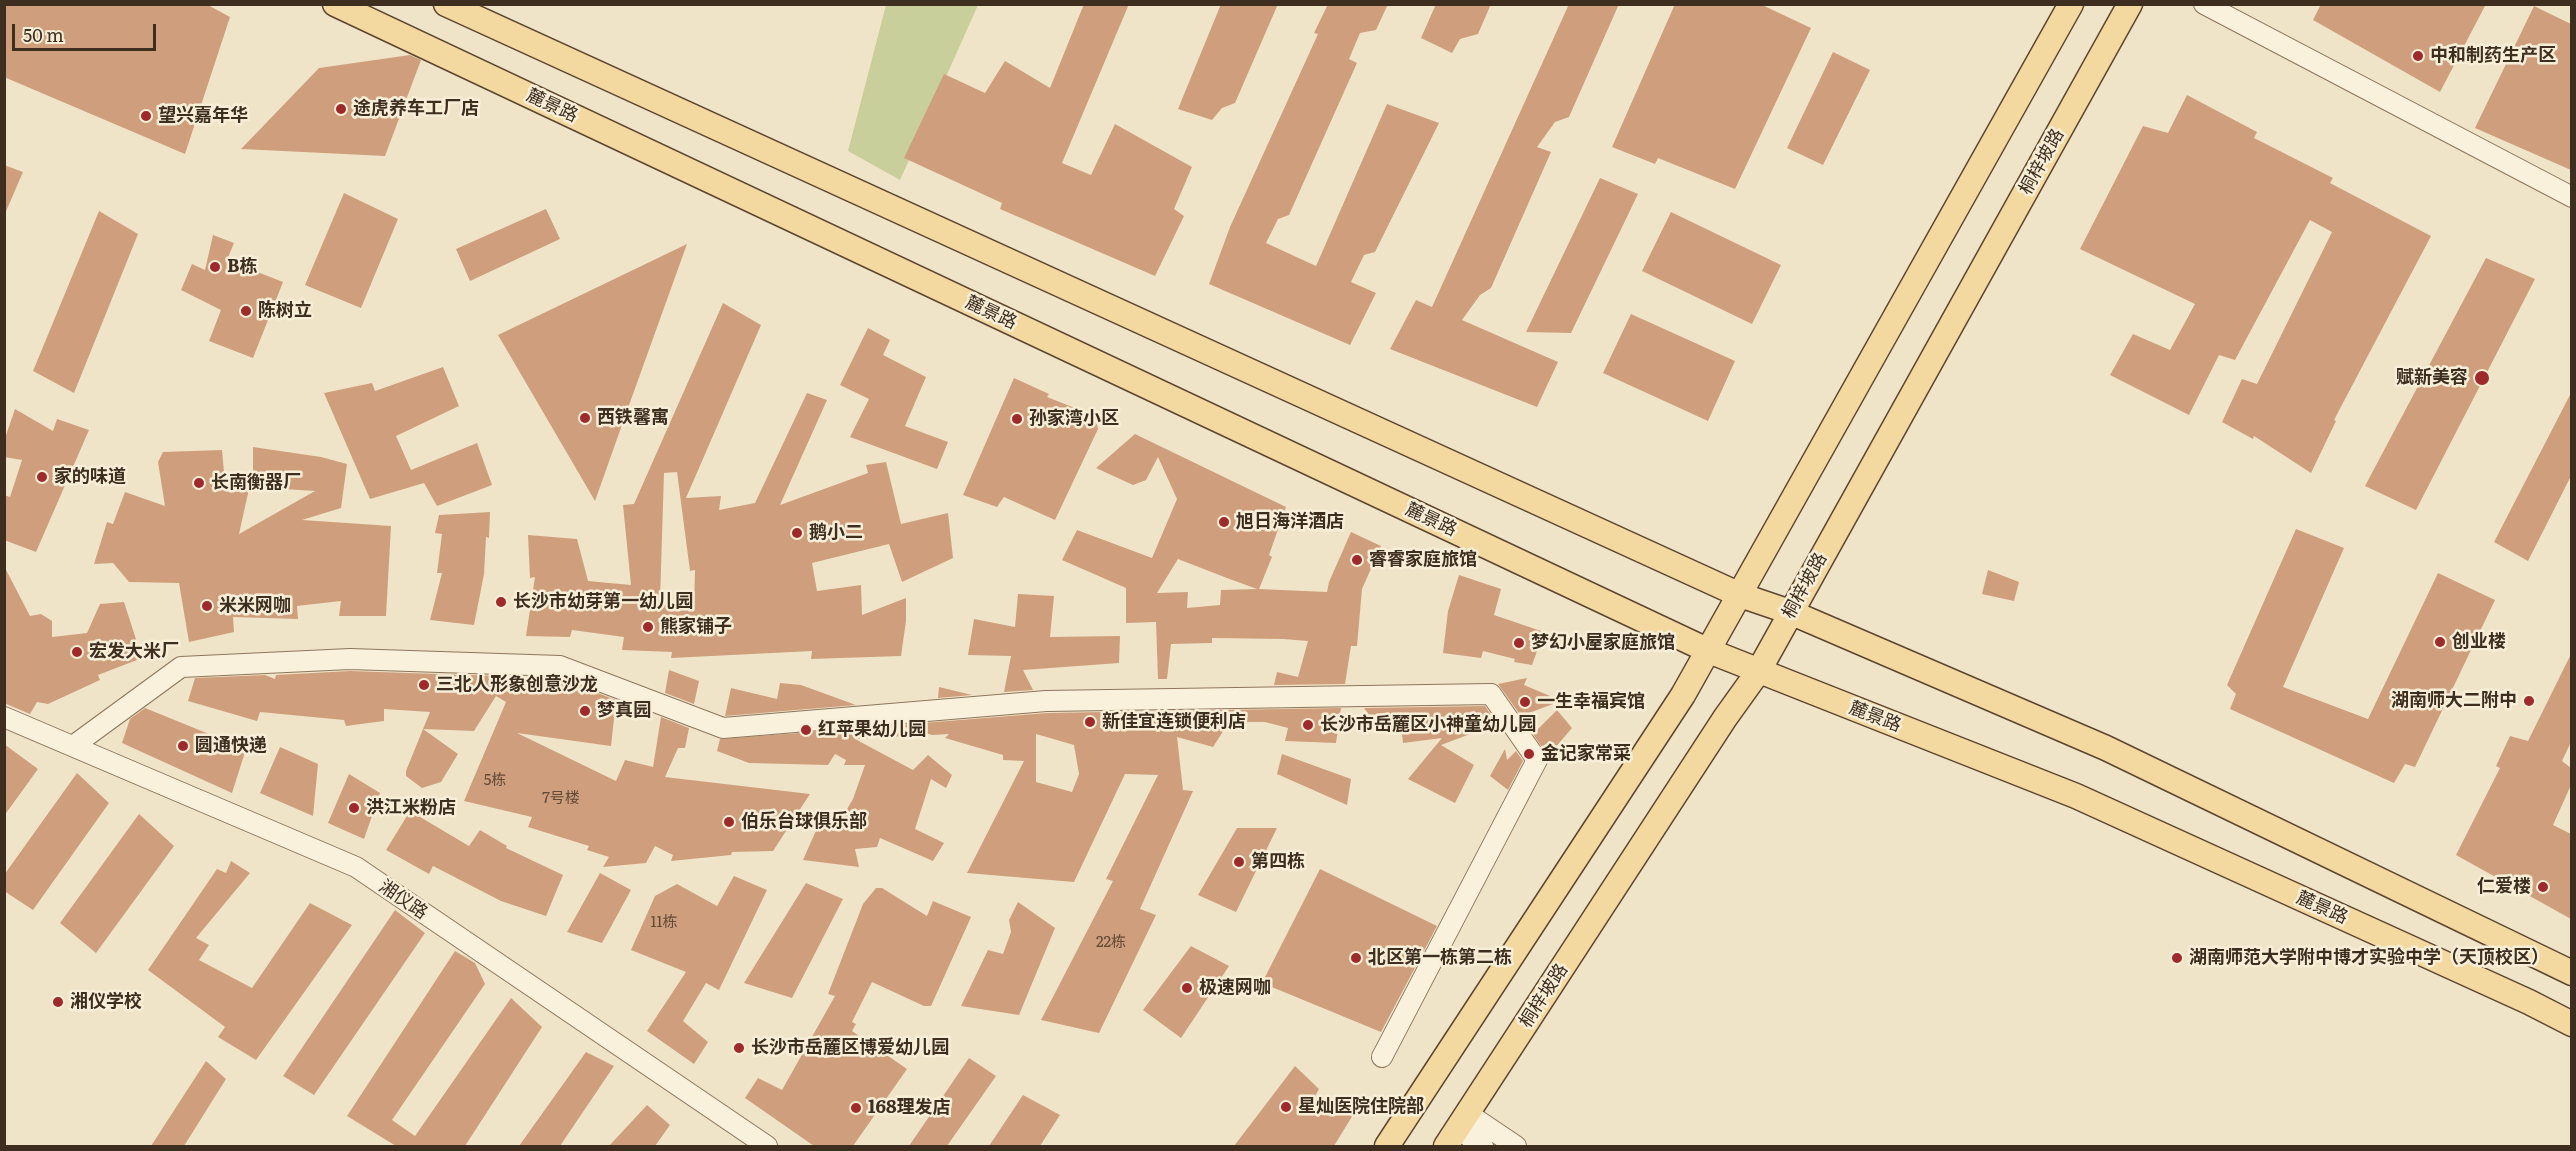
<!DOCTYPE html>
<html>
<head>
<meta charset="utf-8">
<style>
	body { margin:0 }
	#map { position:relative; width:2576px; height:1151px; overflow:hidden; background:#f0e4c8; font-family:Literata,serif }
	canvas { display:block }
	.frame { position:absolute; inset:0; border:6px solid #3d2e20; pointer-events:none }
	.scale { position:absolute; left:12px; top:24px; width:144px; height:27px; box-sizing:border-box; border:3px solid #3d2e20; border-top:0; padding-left:8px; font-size:18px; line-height:21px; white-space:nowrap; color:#3d2e20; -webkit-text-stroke:4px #f7eed8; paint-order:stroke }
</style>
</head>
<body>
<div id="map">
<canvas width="2576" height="1151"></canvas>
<div class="frame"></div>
<div class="scale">50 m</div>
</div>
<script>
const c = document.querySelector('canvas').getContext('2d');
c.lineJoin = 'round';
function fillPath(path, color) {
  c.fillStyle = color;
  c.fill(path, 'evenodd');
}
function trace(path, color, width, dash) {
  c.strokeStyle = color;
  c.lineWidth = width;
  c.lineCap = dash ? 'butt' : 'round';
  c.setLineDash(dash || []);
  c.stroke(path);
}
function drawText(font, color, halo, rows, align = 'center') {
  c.font = font + ' Literata,"Noto Sans SC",serif';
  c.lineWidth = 5;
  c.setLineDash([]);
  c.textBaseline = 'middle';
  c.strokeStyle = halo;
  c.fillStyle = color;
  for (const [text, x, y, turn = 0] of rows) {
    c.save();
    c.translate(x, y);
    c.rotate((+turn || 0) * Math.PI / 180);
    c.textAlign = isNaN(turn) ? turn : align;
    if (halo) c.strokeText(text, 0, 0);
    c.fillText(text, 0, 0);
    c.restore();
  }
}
fillPath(new Path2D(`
	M886,5H978L900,180L848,151Z`), '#c9cf9b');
fillPath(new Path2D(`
	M4,4H206L230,17L185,154L4,77Z
	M1084,4H1129L1062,163L1091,175L1115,124L1192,167L1174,209L1184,216L1155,276L1000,209L1002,203L904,158L944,74L985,93L1005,61L1050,88Z
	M1221,4H1278L1235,103L1222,108L1212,120L1178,109Z
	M1328,4H1388L1376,30L1360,33L1349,59L1357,63L1289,215L1278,219L1266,243L1316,266L1387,104L1439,123L1375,252L1364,255L1351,282L1376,293L1350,345L1209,284L1230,227L1318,34L1314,33Z
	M1436,4H1491L1478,34L1460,39L1452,53L1421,38Z
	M1569,4H1619L1569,117L1555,122L1537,147L1551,152L1491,288L1480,295L1462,320L1558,362L1537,407L1390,349L1416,300L1432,307Z
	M1675,4H1760L1811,28L1735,189L1658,158L1655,164L1612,147Z
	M2321,4H2486L2440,92L2313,20Z
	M2534,6L2571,24V170L2475,128Z
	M1833,52L1870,70L1823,165L1787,148Z
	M410,55L421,60L385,156L241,149L319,68Z
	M2187,95L2257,132L2254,138L2333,178L2330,183L2431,236L2334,420L2336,421L2311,473L2254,436L2253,439L2222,422L2242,379L2257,384L2332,232L2310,220L2235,360L2219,355L2189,415L2110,375L2133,334L2170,350L2195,304L2080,249L2143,126L2168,133Z
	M4,165L23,172L4,216Z
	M1600,178L1638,194L1571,333L1526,332Z
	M344,193L398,219L361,308L305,285Z
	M546,209L560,239L470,281L456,249Z
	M99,211L138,234L74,393L33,371Z
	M1671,212L1781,265L1752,324L1642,271Z
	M213,235L234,243L227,260L283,282L253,358L209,341L221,310L181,290L192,264L205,270Z
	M687,244L628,408L595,501L498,335Z
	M2486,258L2535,279L2416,510L2365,486Z
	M723,303L761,325L686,498L721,496L719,510L755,503L807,393L827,400L780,505L868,473L866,465L886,462L901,524L948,513L953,558L902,582L889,544L812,563L817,591L861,585L862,615L906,598V621L901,656L811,659L812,651L671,658L672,652L622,650L624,637L572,630L570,637L526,636L535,577L530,578L528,535L577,539L588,581L631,585L623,505L634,504ZM677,472L690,571L695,570L694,606L660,601L664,473Z
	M1631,314L1735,361L1708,421L1603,373Z
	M868,328L890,340L883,355L926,377L905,426L948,442L937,469L850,437L869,399L840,385Z
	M443,367L459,406L396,436L411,470L477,443L492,485L437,506L424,483L370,499L324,393L372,383L375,391Z
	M1014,378L1049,394L1047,397L1095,416L1098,429L1055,520L1004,497L997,507L963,495Z
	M2571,393V476L2528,561L2494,542Z
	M15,409L53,431L57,419L89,430L36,552L4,540V495L10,497L22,460L4,457V441Z
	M1135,434L1286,507L1269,555L1272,557L1259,589L1327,592L1329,582L1351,532L1381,546L1362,589L1357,646H1351L1345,684L1274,685L1277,672L1298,677L1308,641L1283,639L1212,638V643L1171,644L1167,679H1158L1156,622L1126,623V588L1062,560L1077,530L1152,558L1177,499L1158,457L1146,480L1133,485L1096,468ZM1178,559L1227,578L1257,589L1221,590L1220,605L1187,608L1188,592L1157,593Z
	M253,447L321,457L347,464L341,508L302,520L391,526L386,616H339L341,601L297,606L298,619L233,617L234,632L189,642L179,583L129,582L113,563L94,564L107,522L113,524L125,492L165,506L158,462L163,452L222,450L225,483L249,489L239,534L315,491L253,487Z
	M490,512L489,538L486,537L484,574L474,625L430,620L442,573H437L442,534L435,533L439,515Z
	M2296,529L2344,548L2283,687L2368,719L2438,573L2495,600L2415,767L2405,764L2394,783L2230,709L2236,694L2227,685Z
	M4,566L30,616L41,614L52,621V637L87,633L100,604L124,602L142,658L98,675L100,680L48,704L37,702L30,714L4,703Z
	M1988,570L2019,582L2014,601L1982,594Z
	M1459,575L1501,589L1494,615L1544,632L1532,665L1514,662L1515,659L1483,651L1481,658L1443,653L1448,611Z
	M1018,594L1054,596L1050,637L1120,636L1119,663L1023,670L1033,690L1004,692L1011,656L968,655L974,619L1015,627Z
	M2571,654V742L2562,761L2571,768V785L2553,825L2571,834V919L2456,855L2500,768L2496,766L2510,736L2528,741Z
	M669,670L699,681L694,704L665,693Z
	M350,671L558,678L616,700L611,746L517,733L616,781L625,760L653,767L661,717L689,728L685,748H678L665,777L810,794L773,851L732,852L731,855L671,861L673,855L655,846L646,863L603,867L609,857L587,850L589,846L528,827L532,817L464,801L506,702L496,696L474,731L423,729L430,712L384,709V721L346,726L344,720L260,712L257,721L188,701L195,678L265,675L275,679L276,675Z
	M1527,678L1524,685L1550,696L1553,704L1521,716L1498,684Z
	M780,683L801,685L856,705L725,716L731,688L777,699Z
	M939,687L972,695L938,698Z
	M1485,706L1497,724L1441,745L1474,765L1455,803L1408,779L1442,738L1403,743L1400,715L1382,732L1364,708Z
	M145,708L246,749L232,793L122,743L130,719Z
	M1341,708L1336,743L1285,741L1288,728L1265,722H1229L1213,747L1177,737L1183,790L1193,791L1140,909L1156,915L1099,1033L1041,1020L1113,881L1106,879L1158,775L1125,774L1074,882L967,873L1024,761L1003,760V755L945,738L949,734L932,735L898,725L1047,713ZM1036,734L1074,745L1079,774L1072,792L1036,782Z
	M1557,710L1572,728L1548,756L1533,734Z
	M891,726L904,736L855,739L913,770L928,755L952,775L946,788L931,779L915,829L944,843L933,861L880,838L877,847L855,849L859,867L803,860L818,826L834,831L853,799L865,765H844L846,760L835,754L828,765L749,763L717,751L720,739Z
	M423,729L458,754L441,782L422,788L406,776V771Z
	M4,744L38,769L4,816Z
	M280,747L318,764L313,816L260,793Z
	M1505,749L1507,760L1516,751L1523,761L1508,790L1490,776Z
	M1282,754L1351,779L1347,805L1277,774Z
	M77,773L109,803L33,910L4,891V875Z
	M349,774L380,793L364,839L328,823Z
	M410,811L469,846L480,830L507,846L506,848L563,875L546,916L501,901L433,866L429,874L386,850Z
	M139,814L174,846L96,953L60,923Z
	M1237,828H1277L1236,912L1198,895Z
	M231,861L250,873L196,938L209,945L199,960L252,988L310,903L352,925L256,1060L218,1037L225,1027L148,970L217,869L226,873Z
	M1320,869L1437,926L1381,1032L1262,983Z
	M600,873L631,890L602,943L567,932Z
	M734,876L767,890L719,990L706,983L683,1021L708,1042L694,1064L647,1031L686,972L631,950L655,896L677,884L717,906Z
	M806,883L843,899L792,998L744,983Z
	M876,888H882L927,916L933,901L971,917L931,1006H924L872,982L852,1022L856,1024L852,1031L907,1069L853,1146H814L745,1098L758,1078L782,1090L835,996L828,994L863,904Z
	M1018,902L1055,928L1019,1015L961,1006L988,950L1003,954L1011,932L1009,920Z
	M395,910L425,933L314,1095L283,1076Z
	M1191,946L1229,966L1181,1038L1143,1010Z
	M455,951L475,963L485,984L392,1120L415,1136L511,998L542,1027L465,1146H396L347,1116Z
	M586,1052L614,1066L560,1146H519Z
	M969,1058L996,1076L947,1146H909Z
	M206,1061L226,1079L184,1146H151Z
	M1295,1066L1319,1089L1314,1098L1356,1110L1334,1146H1234Z
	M1023,1095L1060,1115L1040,1146H989Z
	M647,1105L670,1125L655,1146H609Z`), '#cf9f7d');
const minor = new Path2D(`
	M2204,4L2572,197
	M4,717L356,867L767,1146
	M73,746L181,667L350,659L560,666L723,728L1046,701L1491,694L1537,760L1382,1057
	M1467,1113L1516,1146
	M1457,1129L1483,1146`);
const major = new Path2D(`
	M335,4L1709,651L2076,796L2529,1002L2572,1024
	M446,4L1740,595L1790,612L2106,748L2572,973
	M1387,1146L1683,695L2071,4
	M1446,1146L1725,718L1758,672L2130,4`);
trace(minor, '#8d765c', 22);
trace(major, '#5b4430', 27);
trace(minor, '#faf1dc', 20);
trace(major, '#f3d9a0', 24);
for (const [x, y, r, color] of [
	[2418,56,6,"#9e2a2b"],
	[341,109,6,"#9e2a2b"],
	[146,116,6,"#9e2a2b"],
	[215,267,6,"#9e2a2b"],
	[246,311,6,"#9e2a2b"],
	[2482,378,8,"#9e2a2b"],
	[585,418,6,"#9e2a2b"],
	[1017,419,6,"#9e2a2b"],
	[42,477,6,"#9e2a2b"],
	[199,483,6,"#9e2a2b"],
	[1224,522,6,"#9e2a2b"],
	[797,533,6,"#9e2a2b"],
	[1357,560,6,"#9e2a2b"],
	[501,602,6,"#9e2a2b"],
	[207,606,6,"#9e2a2b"],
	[648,627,6,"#9e2a2b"],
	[2440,642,6,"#9e2a2b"],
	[1519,643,6,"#9e2a2b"],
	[77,652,6,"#9e2a2b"],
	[424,685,6,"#9e2a2b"],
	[2529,701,6,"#9e2a2b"],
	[1525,702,6,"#9e2a2b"],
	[585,711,6,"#9e2a2b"],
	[1090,722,6,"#9e2a2b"],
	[1308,725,6,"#9e2a2b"],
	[806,730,6,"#9e2a2b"],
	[183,746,6,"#9e2a2b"],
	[1529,754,6,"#9e2a2b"],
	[354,808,6,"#9e2a2b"],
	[729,822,6,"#9e2a2b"],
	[1239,862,6,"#9e2a2b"],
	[2543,887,6,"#9e2a2b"],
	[1356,958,6,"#9e2a2b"],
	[2177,958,6,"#9e2a2b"],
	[1187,988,6,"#9e2a2b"],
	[58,1002,6,"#9e2a2b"],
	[739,1048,6,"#9e2a2b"],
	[1286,1107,6,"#9e2a2b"],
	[856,1108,6,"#9e2a2b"]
]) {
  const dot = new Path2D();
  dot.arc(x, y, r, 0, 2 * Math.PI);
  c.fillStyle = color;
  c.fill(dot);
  trace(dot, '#f7eed8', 2);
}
drawText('15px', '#624a37', null, [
	["5栋",495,781],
	["7号楼",561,799],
	["11栋",664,923],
	["22栋",1111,943]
]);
drawText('bold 18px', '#3d2e20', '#f7eed8', [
	["中和制药生产区",2430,56],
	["途虎养车工厂店",353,109],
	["望兴嘉年华",158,116],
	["B栋",227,267],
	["陈树立",258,311],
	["赋新美容",2468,378,"right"],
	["西铁馨寓",597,418],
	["孙家湾小区",1029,419],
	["家的味道",54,477],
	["长南衡器厂",211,483],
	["旭日海洋酒店",1236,522],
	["鹅小二",809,533],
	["睿睿家庭旅馆",1369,560],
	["长沙市幼芽第一幼儿园",513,602],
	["米米网咖",219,606],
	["熊家铺子",660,627],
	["创业楼",2452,642],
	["梦幻小屋家庭旅馆",1531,643],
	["宏发大米厂",89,652],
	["三北人形象创意沙龙",436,685],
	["湖南师大二附中",2517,701,"right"],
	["一生幸福宾馆",1537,702],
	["梦真园",597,711],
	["新佳宜连锁便利店",1102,722],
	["长沙市岳麓区小神童幼儿园",1320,725],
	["红苹果幼儿园",818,730],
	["圆通快递",195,746],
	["金记家常菜",1541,754],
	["洪江米粉店",366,808],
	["伯乐台球俱乐部",741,822],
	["第四栋",1251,862],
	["仁爱楼",2531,887,"right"],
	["北区第一栋第二栋",1368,958],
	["湖南师范大学附中博才实验中学（天顶校区）",2189,958],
	["极速网咖",1199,988],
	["湘仪学校",70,1002],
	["长沙市岳麓区博爱幼儿园",751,1048],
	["星灿医院住院部",1298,1107],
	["168理发店",868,1108]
], 'left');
drawText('18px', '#3d2e20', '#f7eed8', [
	["麓景路",552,106,25],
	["桐梓坡路",2042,162,-61],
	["麓景路",991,313,25],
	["麓景路",1431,520,25],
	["桐梓坡路",1805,586,-61],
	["麓景路",1875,717,21],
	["湘仪路",403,900,34],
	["麓景路",2322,908,24],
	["桐梓坡路",1544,996,-57]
]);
</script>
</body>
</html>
